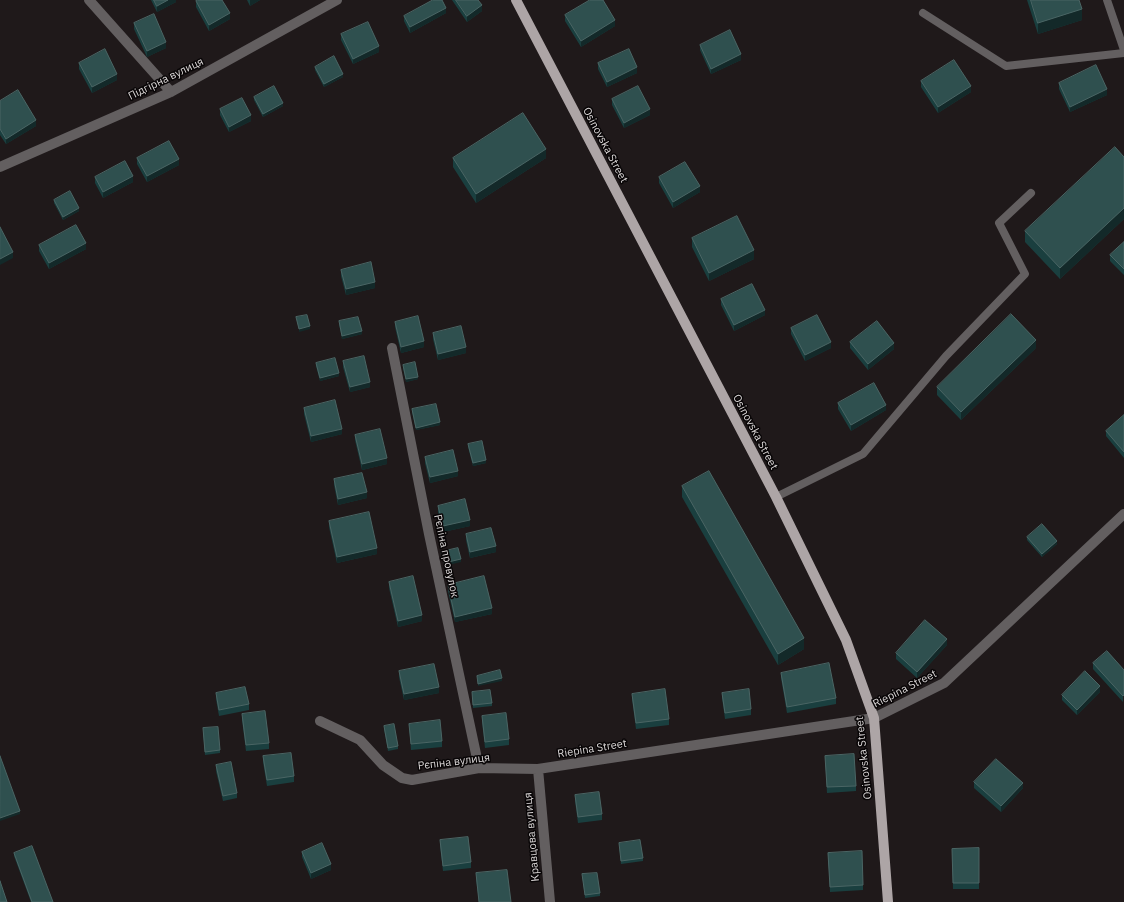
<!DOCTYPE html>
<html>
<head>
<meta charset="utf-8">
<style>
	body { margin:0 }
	canvas { display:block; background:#1f191a }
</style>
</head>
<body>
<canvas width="1124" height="902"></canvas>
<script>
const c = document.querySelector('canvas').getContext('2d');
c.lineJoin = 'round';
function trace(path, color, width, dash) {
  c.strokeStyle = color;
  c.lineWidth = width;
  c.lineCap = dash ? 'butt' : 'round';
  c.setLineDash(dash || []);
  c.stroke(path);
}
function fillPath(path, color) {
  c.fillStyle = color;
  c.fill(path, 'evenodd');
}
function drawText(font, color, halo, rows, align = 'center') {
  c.font = font + ' "IBM Plex Sans",sans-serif';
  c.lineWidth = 3;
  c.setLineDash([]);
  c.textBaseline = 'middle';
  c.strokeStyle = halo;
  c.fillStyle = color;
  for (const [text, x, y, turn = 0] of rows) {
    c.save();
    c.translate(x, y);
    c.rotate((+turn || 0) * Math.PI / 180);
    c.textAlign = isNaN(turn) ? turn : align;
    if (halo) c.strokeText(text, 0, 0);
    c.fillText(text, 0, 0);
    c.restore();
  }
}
trace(new Path2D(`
	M1107,0L1124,50
	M923,13L1006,66L1124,53
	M776,497L863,454L946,356L1025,274L999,223L1031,193`), '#635f60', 8);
trace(new Path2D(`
	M89,0L171,92
	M0,167L171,92L337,0
	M392,348L429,534L479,768
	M320,721L360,740L383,765L402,778L412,780L479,768L538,769L874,718L944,683L1124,514
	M538,769L550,902`), '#635f60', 10);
trace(new Path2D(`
	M516,0L776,497L846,640L874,718L888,902`), '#ada5a6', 10);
fillPath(new Path2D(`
	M151,0H176V2L157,12Z
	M247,0H260L250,6Z
	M452,0H478L482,11L467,22Z
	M1027,0H1079L1082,20L1038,34Z
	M196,1L230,19L209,31L196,7Z
	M446,13L410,33L404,21V16Z
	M565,15L615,26L581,47L565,21Z
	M134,23L166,48L147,57L134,29Z
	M341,34L379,52L353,64L341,40Z
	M700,45L741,60L711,74L700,50Z
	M79,63L117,80L92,93L79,69Z
	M598,63L637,73L607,87L598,69Z
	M315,67L343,77L324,87L315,70Z
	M921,81L971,92L938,113L921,87Z
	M1059,83L1107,95L1070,112L1059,89Z
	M254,97L283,106L263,117L254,100Z
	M612,99L650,115L624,128L612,105Z
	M0,101L36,126L6,144L0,135Z
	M220,109L251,121L229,132L220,115Z
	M1124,157V219L1060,279L1025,242V231Z
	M137,158L179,165L147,182L137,164Z
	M453,158H546L476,203L453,167Z
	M95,177L133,182L103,198L95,183Z
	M659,177L700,192L673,208L659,183Z
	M54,200L79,211L63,220L54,203Z
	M692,238L754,259L709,281L692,247Z
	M1124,242V275L1110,261V255Z
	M39,245L86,249L49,269L39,251Z
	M341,270L375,288L346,295L341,276Z
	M721,299L765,315L734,331L721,305Z
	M339,321L362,334L342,339L339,324Z
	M395,322L424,347L401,353L395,327Z
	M791,328L831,348L805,361L791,334Z
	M433,333L466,353L438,360L433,339Z
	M850,342L894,349L868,370L850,348Z
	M1036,348L961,420L937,395V387Z
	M343,361L370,387L350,392L343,367Z
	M316,363L339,376L320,381L316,366Z
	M403,365L418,379L406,382L403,368Z
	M838,403L886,410L851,431L838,409Z
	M304,408L342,434L311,442L304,414Z
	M412,409L440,425L416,430L412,412Z
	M1124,415V458L1106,436V431Z
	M355,435L387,464L362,470L355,440Z
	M468,444L486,463L473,466L468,447Z
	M425,457L458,476L430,483L425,463Z
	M334,479L367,498L338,505L334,485Z
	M682,486L804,649L778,665L682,497Z
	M438,506L470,526L443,532L438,512Z
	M329,521L377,554L337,563L329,527Z
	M466,534L496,552L470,558L466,540Z
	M1027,537L1057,544L1042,557L1027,540Z
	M389,582L422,621L398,627L389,588Z
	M448,585L492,614L455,622L448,591Z
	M947,645L917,678L896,659V653Z
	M1093,663L1124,670L1123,702L1093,669Z
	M399,671L439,693L404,700L399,677Z
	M781,673L836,698V704L787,713L781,678Z
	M472,692L492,703V706L473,708Z
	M1100,692L1077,715L1062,700V695Z
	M216,693L249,704V710L219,716L216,699Z
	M722,693L751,709V715L725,719L722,698Z
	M632,694L669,719V725L636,729L632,699Z
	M242,714L269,743V749L246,751L242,720Z
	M482,716L509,739V745L485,748L482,722Z
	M409,724L442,741V747L411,750Z
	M384,726L398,746V749L388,751L384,729Z
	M203,731L220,750V753L205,755Z
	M263,756L294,776V782L267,786L263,762Z
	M825,756L856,786V791L827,793Z
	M216,765L237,793V798L223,801L216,771Z
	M974,782L1023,788L1001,812L974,788Z
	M575,795L602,814V820L578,823L575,801Z
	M440,840L471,862V868L443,871L440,846Z
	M619,843L643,858V861L621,864Z
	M979,848V889H953L952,849Z
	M302,852L331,870L311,879L302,857Z
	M14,853L53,902H31L14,856Z
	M828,853L863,885V890L830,892Z
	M476,873L511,902H479L476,879Z
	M582,874L600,893V896L585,898Z`), '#1a3f3f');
fillPath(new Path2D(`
	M168,0H176V2L157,12V6Z
	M250,0H260L250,6Z
	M482,5V11L467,22V16Z
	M446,8V13L410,33V27Z
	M1082,9V20L1038,34V23Z
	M230,13V19L209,31V25Z
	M615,20V26L581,47V41Z
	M166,42V48L147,57V51Z
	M379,46V52L353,64V59Z
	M741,54V60L711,74V69Z
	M637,67V73L607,87V82Z
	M117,74V80L92,93V87Z
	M343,74V77L324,87V84Z
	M971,86V92L938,113V107Z
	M1107,89V95L1070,112V107Z
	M283,103V106L263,117V114Z
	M650,109V115L624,128V123Z
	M251,115V121L229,132V127Z
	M36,120V126L6,144V139Z
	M546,149V158L476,203V194Z
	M179,159V165L147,182V176Z
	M133,176V182L103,198V192Z
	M700,186V192L673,208V202Z
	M79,208V211L63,220V217Z
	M1124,208V219L1060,279V268Z
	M86,243V249L49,269V263Z
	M754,250V259L709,281V273Z
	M13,252V258L0,265V259Z
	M375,282V288L346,295V289Z
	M765,310V315L734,331V325Z
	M310,326V329L299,332V329Z
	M362,331V334L342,339V336Z
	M1036,340V348L961,420V412Z
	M424,341V347L401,353V347Z
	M831,342V348L805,361V355Z
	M894,343V349L868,370V364Z
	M466,347V353L438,360V354Z
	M339,373V376L320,381V378Z
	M418,377V379L406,382V379Z
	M370,382V387L350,392V387Z
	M886,405V410L851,431V425Z
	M440,422V425L416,430V428Z
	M342,429V434L311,442V436Z
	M387,458V464L362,470V464Z
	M486,460V463L473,466V463Z
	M458,471V476L430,483V477Z
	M367,492V498L338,505V499Z
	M470,520V526L443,532V526Z
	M1057,541V544L1042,557V554Z
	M496,546V552L470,558V552Z
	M377,548V554L337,563V557Z
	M461,559V562L444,566V563Z
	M492,608V614L455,622V617Z
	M422,615V621L398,627V621Z
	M804,638V649L778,665V654Z
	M947,639V645L917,678V672Z
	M502,678V681L478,686V684Z
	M1100,686V692L1077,715V710Z
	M439,687V693L404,700V694Z
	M1023,783V788L1001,812V806Z
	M20,811V814L0,821V818Z
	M331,864V870L311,879V873Z`), '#132929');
const building = new Path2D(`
	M154,0H168L157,6Z
	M198,0H222L230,13L209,25L196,1Z
	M433,0H442L446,8L410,27L404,16Z
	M456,0H478L482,5L467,16Z
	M590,0H603L615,20L581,41L565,15Z
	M1031,0H1079L1082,9L1038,23Z
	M154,14L166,42L147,51L134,23Z
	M368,22L379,46L353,59L341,34Z
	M730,30L741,54L711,69L700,45Z
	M105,49L117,74L92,87L79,63Z
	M629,49L637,67L607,82L598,63Z
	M334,56L343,74L324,84L315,67Z
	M954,60L971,86L938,107L921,81Z
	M1096,65L1107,89L1070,107L1059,83Z
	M274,86L283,103L263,114L254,97Z
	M638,86L650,109L624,123L612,99Z
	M18,90L36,120L6,139L0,129V101Z
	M242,98L251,115L229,127L220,109Z
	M523,113L546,149L476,194L453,158Z
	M169,141L179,159L147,176L137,158Z
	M1115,147L1124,157V208L1060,268L1025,231Z
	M125,161L133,176L103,192L95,177Z
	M685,162L700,186L673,202L659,177Z
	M70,191L79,208L63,217L54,200Z
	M737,216L754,250L709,273L692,238Z
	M76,225L86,243L49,263L39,245Z
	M0,227L13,252L0,259Z
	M1124,242V269L1110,255Z
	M371,262L375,282L346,289L341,270Z
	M752,284L765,310L734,325L721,299Z
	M1011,314L1036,340L961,412L937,387Z
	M307,315L310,326L299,329L296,317Z
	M817,315L831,342L805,355L791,328Z
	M418,316L424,341L401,347L395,322Z
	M358,317L362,331L342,336L339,321Z
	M877,321L894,343L868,364L850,342Z
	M461,326L466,347L438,354L433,333Z
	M364,356L370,382L350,387L343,361Z
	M335,358L339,373L320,378L316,363Z
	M415,362L418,377L406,379L403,365Z
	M874,383L886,405L851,425L838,403Z
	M335,400L342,429L311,436L304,408Z
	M436,404L440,422L416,428L412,409Z
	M1124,415V452L1106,431Z
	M380,429L387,458L362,464L355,435Z
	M482,441L486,460L473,463L468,444Z
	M453,450L458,471L430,477L425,457Z
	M709,471L804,638L778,654L682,486Z
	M362,473L367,492L338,499L334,479Z
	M465,499L470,520L443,526L438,506Z
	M369,512L377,548L337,557L329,521Z
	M1042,524L1057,541L1042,554L1027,537Z
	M491,528L496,546L470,552L466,534Z
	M458,548L461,559L444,563L441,552Z
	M413,576L422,615L398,621L389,582Z
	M484,576L492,608L455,617L448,585Z
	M925,620L947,639L917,672L896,653Z
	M1107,651L1124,670V695L1123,696L1093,663Z
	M829,663L836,698L787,707L781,673Z
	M434,664L439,687L404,694L399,671Z
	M500,670L502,678L478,684L477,676Z
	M1085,671L1100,686L1077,710L1062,695Z
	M245,687L249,704L219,710L216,693Z
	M665,689L669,719L636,723L632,694Z
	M749,689L751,709L725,713L722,693Z
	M490,690L492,703L473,705L472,692Z
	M265,711L269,743L246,745L242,714Z
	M506,713L509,739L485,742L482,716Z
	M440,720L442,741L411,744L409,724Z
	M394,724L398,746L388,748L384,726Z
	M218,727L220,750L205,752L203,728Z
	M291,753L294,776L267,780L263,756Z
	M854,754L856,786L827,787L825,756Z
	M0,756L20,811L0,818Z
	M996,759L1023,783L1001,806L974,782Z
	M231,762L237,793L223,796L216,765Z
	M599,792L602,814L578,817L575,795Z
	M468,837L471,862L443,866L440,840Z
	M640,840L643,858L621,861L619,843Z
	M322,843L331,864L311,873L302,852Z
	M32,846L53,902H32L14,853Z
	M979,848V883H953L952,849Z
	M862,851L863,885L830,887L828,853Z
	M507,870L511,902H479L476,873Z
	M597,873L600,893L585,895L582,874Z
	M0,881L7,902H0Z`);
fillPath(building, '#2f504f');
trace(building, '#4a6564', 1);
drawText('11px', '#dcd8d8', '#080506', [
	["Підгірна вулиця",166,79,-26],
	["Osinovska Street",605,145,62],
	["Osinovska Street",755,432,62],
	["Рєпіна провулок",446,556,78],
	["Riepina Street",905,689,-27],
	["Riepina Street",592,749,-9],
	["Osinovska Street",864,758,-96],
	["Рєпіна вулиця",454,762,-7],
	["Кравцова вулиця",532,837,-95]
]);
</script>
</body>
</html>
